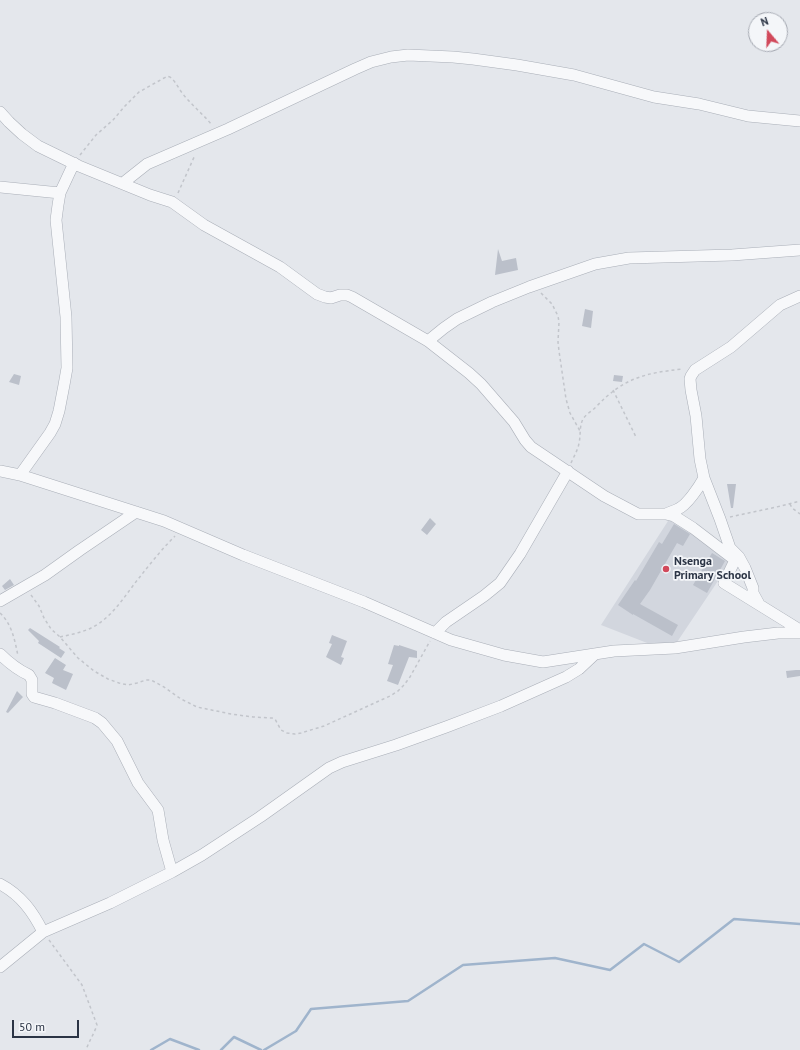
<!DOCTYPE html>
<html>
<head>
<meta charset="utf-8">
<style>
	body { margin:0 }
	#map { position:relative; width:800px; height:1050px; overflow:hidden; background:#e4e7ec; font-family:"PT Sans",sans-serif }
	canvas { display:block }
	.north { position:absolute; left:748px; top:12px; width:40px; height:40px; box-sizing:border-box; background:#f4f6f9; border:1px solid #a4a8b1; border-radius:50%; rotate:341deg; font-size:11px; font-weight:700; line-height:16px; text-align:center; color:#2b3445 }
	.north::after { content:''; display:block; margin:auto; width:14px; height:18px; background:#d1495b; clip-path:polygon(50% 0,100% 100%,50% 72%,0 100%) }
	.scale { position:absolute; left:12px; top:1020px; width:67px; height:18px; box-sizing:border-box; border:2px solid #2b3445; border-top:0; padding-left:5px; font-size:12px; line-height:14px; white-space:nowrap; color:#2b3445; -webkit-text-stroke:3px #f4f6f9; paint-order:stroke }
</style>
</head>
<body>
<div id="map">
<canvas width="800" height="1050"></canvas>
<div class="north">N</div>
<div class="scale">50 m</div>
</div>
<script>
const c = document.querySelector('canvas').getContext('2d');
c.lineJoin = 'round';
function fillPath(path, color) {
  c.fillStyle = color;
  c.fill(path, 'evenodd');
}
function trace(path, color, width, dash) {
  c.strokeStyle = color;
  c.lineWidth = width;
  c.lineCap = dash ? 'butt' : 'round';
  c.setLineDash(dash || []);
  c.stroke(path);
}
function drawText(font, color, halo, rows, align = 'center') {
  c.font = font + ' "PT Sans",sans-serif';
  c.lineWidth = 3.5;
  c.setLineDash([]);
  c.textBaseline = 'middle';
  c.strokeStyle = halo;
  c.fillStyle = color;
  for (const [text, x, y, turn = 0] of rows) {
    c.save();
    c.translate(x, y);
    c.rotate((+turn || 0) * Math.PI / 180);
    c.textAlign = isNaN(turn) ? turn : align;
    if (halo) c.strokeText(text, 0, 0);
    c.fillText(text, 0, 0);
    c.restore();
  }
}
fillPath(new Path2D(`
	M670,518L732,560L669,654L660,648L601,625Z`), '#d2d6de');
trace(new Path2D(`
	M151,1050L170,1039L199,1050
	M221,1050L234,1037L261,1050
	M264,1050L296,1031L311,1009L408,1001L463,965L555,958L610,970L644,944L679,962L734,919L800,924`), '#9fb4cc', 2.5);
fillPath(new Path2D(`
	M498,249L502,261L516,258L518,270L495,275Z
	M585,309L593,311L591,328L582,326Z
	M14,374L21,376L19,385L9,382Z
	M614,375L623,376L622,382L613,381Z
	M727,484H736L733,508H731Z
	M430,518L436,524L427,535L421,530Z
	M674,524L690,534L683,546L677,543L650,590L640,604L678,625L672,636L633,614V615L618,605L635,580L636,581L659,542L662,544Z
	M712,553L725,561L707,593L693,585Z
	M10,579L14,585L5,590L2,586Z
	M30,628L60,647L59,648L65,652L61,658L38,643L39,641L28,630Z
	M332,635L347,641L341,657L344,658L341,665L326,657L332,644L329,643Z
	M394,645L399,646V645L417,651V658L409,657L398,685L387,681L393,665L388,664Z
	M55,658L66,665L63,670L73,674L66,690L52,683L54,678L45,673Z
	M796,670H800V676L787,678L786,671Z
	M17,691L23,697L8,713L6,712Z`), '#bbc0ca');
const minor = new Path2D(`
	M0,112L9,122L22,134L38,146L79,166L150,195L172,202L204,225L280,267L317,294L325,297L331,298L340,295H347L352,297L428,341L469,373L481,384L514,422L525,440L531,447L604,496L638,514H666L674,516L693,528L735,560L724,583L800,630
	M123,183L147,164L228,129L355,69L371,62L391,57L408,55L453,57L473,59L517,65L574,75L654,97L699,104L748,116L800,121
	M0,187L60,193
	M428,341L444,328L457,319L492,302L529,287L595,264L629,258L732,255L800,250
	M0,471L20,475L164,521L243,555L364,602L451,640L504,655L543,662L614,651L675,648L744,637L778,633H800
	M20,475L50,433L55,424L59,411L64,385L67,368L66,317L56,220L58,205L60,193L74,163
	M666,514C670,512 674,511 678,509C687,505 699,487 704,478
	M0,601L45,575L80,550L136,512
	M759,604L753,593V588L745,568L739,557L730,548L720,519L704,478L700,459L696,416L691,390L690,379L691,376L695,370L731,347L780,305L800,296
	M435,633L446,622L484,596L500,583L520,554L568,471
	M0,654C8,662 18,670 29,675L32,680V694L34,697L55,703L95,718L102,723L117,741L138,783L158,810L163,840L172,872
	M0,884C21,895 33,912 43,932
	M0,967L43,932L110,903L172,872L202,855L260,817L329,768L342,762L396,745L446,727L501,706L566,677L579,669L595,654`);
trace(minor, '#a9aeb7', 12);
trace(new Path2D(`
	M80,155L96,135L113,120L125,106L139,92L164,78C166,77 167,76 170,77C174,80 177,85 180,90C189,103 202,113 212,125
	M178,193L195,155
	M541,293L552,304L558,316L559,322L558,342L559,351L566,399L570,413L580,431
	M613,390L636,437
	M571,463C574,456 578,450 579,443C581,435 579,427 583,419C586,414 592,411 596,407C623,378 645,373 683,369
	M790,504L792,508L800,514
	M730,517L781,506L800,501
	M31,595L39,606L44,618L51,629L60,637L78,658L94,671L108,679L119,683L128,685L137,683L146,680H151L164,687L181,699L197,707L231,714L253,717L272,718L275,719L281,730L287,733L295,734L301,733L324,726L390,696L398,691L404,685L410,677L430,641
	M0,613C12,624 15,641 18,656
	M60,637C73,634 86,632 98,624C115,613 126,594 139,578C150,564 162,549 175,536
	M49,940L82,985L97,1025C94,1034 89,1041 86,1050`), '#c2c5cb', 1.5, [3, 3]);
trace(minor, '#f7f8fa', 11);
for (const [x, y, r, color] of [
	[666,569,4,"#d1495b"]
]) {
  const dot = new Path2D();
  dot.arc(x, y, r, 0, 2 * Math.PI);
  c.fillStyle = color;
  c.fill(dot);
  trace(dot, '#f4f6f9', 1.5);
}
drawText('bold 12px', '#2b3445', '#f4f6f9', [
	["Nsenga",674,562],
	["Primary School",674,576]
], 'left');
</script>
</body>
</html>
